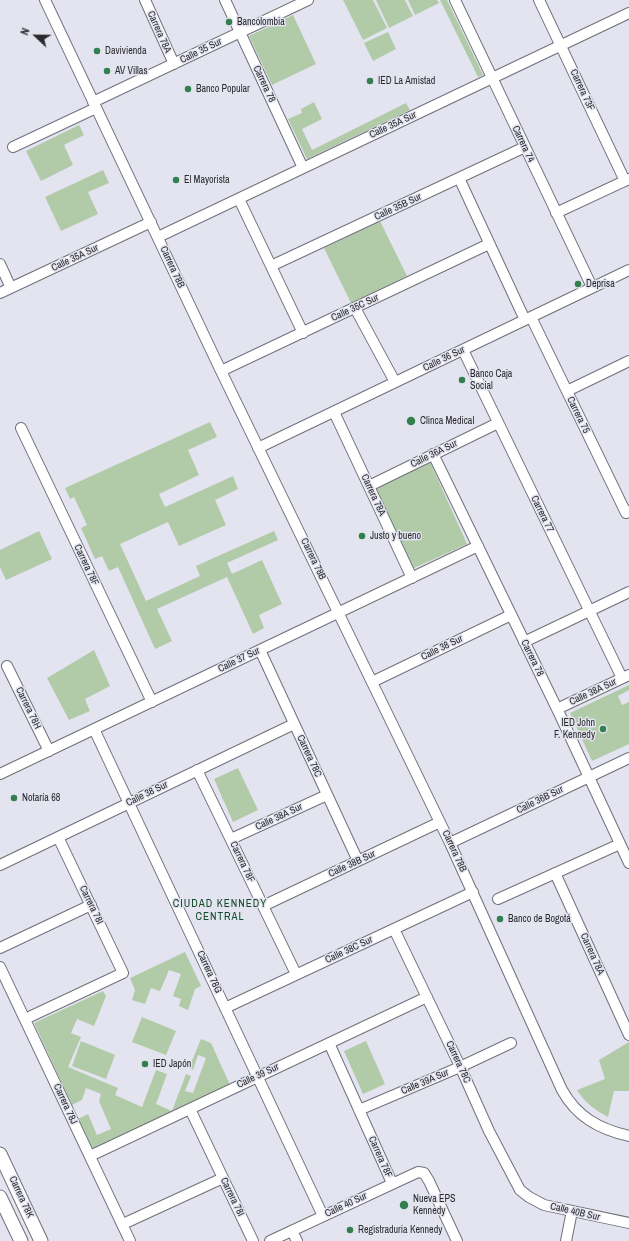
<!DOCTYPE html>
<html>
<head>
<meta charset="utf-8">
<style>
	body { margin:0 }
	#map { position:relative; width:629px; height:1241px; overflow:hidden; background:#e3e4ef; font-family:"Archivo Narrow",sans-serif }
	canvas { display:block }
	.north { position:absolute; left:16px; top:16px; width:40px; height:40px; -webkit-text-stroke:3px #e3e4ef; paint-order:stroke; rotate:292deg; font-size:11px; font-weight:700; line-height:16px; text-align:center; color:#2a2a2e }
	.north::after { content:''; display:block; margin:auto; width:14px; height:18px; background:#2a2a2e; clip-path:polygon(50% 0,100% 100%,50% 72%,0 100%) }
</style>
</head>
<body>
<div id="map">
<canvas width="629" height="1241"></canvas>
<div class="north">N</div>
</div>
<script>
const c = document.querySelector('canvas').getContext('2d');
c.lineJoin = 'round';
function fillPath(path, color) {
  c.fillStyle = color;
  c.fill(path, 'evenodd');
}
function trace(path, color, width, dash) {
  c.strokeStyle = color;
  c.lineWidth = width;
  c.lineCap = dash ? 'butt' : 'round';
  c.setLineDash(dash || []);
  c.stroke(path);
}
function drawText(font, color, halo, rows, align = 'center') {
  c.font = font + ' "Archivo Narrow",sans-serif';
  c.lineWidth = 3;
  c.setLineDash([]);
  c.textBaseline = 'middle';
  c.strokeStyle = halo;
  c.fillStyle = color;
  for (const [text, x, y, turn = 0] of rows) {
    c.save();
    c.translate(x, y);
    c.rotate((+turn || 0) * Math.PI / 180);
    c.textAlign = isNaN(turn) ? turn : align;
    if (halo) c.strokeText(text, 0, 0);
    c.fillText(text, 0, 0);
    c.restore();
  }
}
fillPath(new Path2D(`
	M343,0H373L387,28L363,40Z
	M376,0H405L413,16L389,28Z
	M408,0H437L439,3L415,15Z
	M440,0H447L483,75L478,77Z
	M293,15L316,64L272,85L249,36Z
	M388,32L396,49L373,61L364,43Z
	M314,102L322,119L302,129L312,150L406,103L410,110L307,159L288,119L302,113L301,109Z
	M79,125L84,135L64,145L73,165L41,181L26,151Z
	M103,170L109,183L88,192L98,214L61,231L45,197Z
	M380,221L407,276L351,303L324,248Z
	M210,422L217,437L188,450L199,475L159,494L165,507L233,476L238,489L215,500L226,525L179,546L168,522L120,544L146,601L200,576L196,566L274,531L278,540L227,563L232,574L262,560L282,604L259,615L264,628L253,634L227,577L157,609L172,641L155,649L118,567L109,571L102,556L95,559L81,528L87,525L74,497L70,499L65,488Z
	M430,462L467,544L412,569L375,487Z
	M39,531L52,559L6,580L0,567V550Z
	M94,650L110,686L85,699L90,711L69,720L47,678Z
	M629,685V690L618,696L622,705L629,702V744L592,761L570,713Z
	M238,768L258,810L233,822L214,779Z
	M185,952L201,986L195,989L188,1010L179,1006L181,999L173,996L181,974L169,970L160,991L151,988L145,1004L132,1000L135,990L130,978Z
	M103,991L106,996L94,1026L77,1019L71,1033L81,1037L68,1067L118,1088L115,1095L142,1107L156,1070L167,1074L156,1104L172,1111L186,1074L191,1076L185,1091L193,1093L206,1058L198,1055L193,1070L189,1068L201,1039L211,1043L230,1085L93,1150L78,1119L88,1114L97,1135L111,1129L99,1101L101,1094L86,1088L82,1100L72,1105L34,1023Z
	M142,1017L176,1031L166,1055L132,1042Z
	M81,1041L115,1055L106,1079L72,1066Z
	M366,1041L385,1084L363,1094L344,1051Z
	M629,1042V1091H614L608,1117C595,1110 585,1103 577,1090L605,1079L599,1060Z`), '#b1cba9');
const minor = new Path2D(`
	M45,0L221,371L450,843L562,1090C577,1117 599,1129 629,1136
	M145,0L174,64
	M225,0L303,168
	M455,0L592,287
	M539,0L625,181
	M93,102L308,0
	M13,147L96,108
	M459,178L525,320
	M239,199L303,333
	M556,213L629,179
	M158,237L629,13
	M0,264L11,288
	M271,266L525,147
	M0,293L151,222
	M355,308L395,382
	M531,317L626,513L629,511
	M463,350L622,678
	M221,371L489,244
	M567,391L629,361
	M334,412L412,578
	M21,428L152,702
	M258,448L629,270
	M433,454L560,715L629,863
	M369,486L498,423
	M524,642L629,592
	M260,650L358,861
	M7,666L49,751
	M372,682L511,615
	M557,709L629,675
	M94,729L323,1216
	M197,770L296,974
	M0,774L478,546
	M231,839L327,795
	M450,843L629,758
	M0,865L294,724
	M555,873L629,1035
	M498,899L620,844
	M263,906L440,822
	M394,929L459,1064L489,1131L520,1190L529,1197L544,1205L629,1223
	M0,948L91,905
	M0,967L130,1241
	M225,1008L473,892
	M25,1019L123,973L58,837
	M329,1043L392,1183
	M190,1109L253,1241
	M359,1110L460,1067L511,1043
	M90,1156L427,997
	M123,1224L223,1178
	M292,1231L297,1241
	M270,1241L418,1172L424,1173L429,1181L457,1241
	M566,1241L572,1211`);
const major = new Path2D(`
	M0,1154L41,1241
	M0,1197L21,1241`);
trace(minor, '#6f707a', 12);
trace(major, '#6f707a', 15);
trace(minor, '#fff', 10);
trace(major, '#fff', 13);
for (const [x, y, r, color] of [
	[229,22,4,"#32804f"],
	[97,51,4,"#32804f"],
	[107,71,4,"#32804f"],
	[370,81,4,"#32804f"],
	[188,89,4,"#32804f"],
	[176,180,4,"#32804f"],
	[578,284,4,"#32804f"],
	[462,380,4,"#32804f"],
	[411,421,5,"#32804f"],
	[362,536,4,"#32804f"],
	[603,729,4,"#32804f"],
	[14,798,4,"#32804f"],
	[500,919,4,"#32804f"],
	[145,1064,4,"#32804f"],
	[404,1205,5,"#32804f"],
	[350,1230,4,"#32804f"]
]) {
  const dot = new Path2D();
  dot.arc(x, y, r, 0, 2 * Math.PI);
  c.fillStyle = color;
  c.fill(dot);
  trace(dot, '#e3e4ef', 1.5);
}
drawText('10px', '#2a2a2e', '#e3e4ef', [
	["Bancolombia",237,22],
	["Davivienda",105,51],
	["AV Villas",115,71],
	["IED La Amistad",378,81],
	["Banco Popular",196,89],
	["El Mayorista",184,180],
	["Deprisa",586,284],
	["Banco Caja",470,374],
	["Social",470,386],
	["Clinca Medical",420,421],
	["Justo y bueno",370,536],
	["IED John",595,723,"right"],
	["F. Kennedy",595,735,"right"],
	["Notaría 68",22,798],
	["Banco de Bogotá",508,919],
	["IED Japón",153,1064],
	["Nueva EPS",413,1199],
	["Kennedy",413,1211],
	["Registraduria Kennedy",358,1230]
], 'left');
drawText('10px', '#2a2a2e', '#e3e4ef', [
	["Carrera 78A",159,32,66],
	["Calle 35 Sur",201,51,-26],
	["Carrera 78",264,84,65],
	["Carrera 73F",582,90,65],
	["Calle 35A Sur",393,125,-25],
	["Carrera 74",523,144,65],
	["Calle 35B Sur",398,207,-25],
	["Calle 35A Sur",75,258,-25],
	["Carrera 78B",172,267,65],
	["Calle 35C Sur",355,308,-25],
	["Calle 36 Sur",444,359,-26],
	["Carrera 75",578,415,64],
	["Calle 36A Sur",434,454,-26],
	["Carrera 78A",373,495,65],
	["Carrera 77",542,514,64],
	["Carrera 78B",313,559,64],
	["Carrera 78F",86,565,64],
	["Calle 38 Sur",442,648,-26],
	["Carrera 78",532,658,64],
	["Calle 37 Sur",239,660,-26],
	["Calle 38A Sur",593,692,-25],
	["Carrera 78H",28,708,64],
	["Carrera 78C",309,756,65],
	["Calle 38 Sur",147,794,-26],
	["Calle 36B Sur",540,800,-26],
	["Calle 38A Sur",279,817,-25],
	["Carrera 78B",454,851,65],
	["Carrera 78F",242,862,64],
	["Calle 38B Sur",352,864,-25],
	["Carrera 78I",91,905,64],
	["Calle 38C Sur",349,950,-25],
	["Carrera 78A",592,954,66],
	["Carrera 78G",209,972,65],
	["Carrera 78C",458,1062,65],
	["Calle 39 Sur",258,1076,-25],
	["Calle 39A Sur",425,1082,-23],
	["Carrera 78J",65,1104,65],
	["Carrera 78F",380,1157,66],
	["Carrera 78K",21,1197,65],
	["Carrera 78I",232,1197,64],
	["Calle 40 Sur",346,1205,-25],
	["Calle 40B Sur",575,1212,13]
]);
c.letterSpacing = '1px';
drawText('11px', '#144b2a', '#e3e4ef', [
	["CIUDAD KENNEDY",220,904],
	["CENTRAL",220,917]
]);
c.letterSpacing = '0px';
</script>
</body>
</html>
